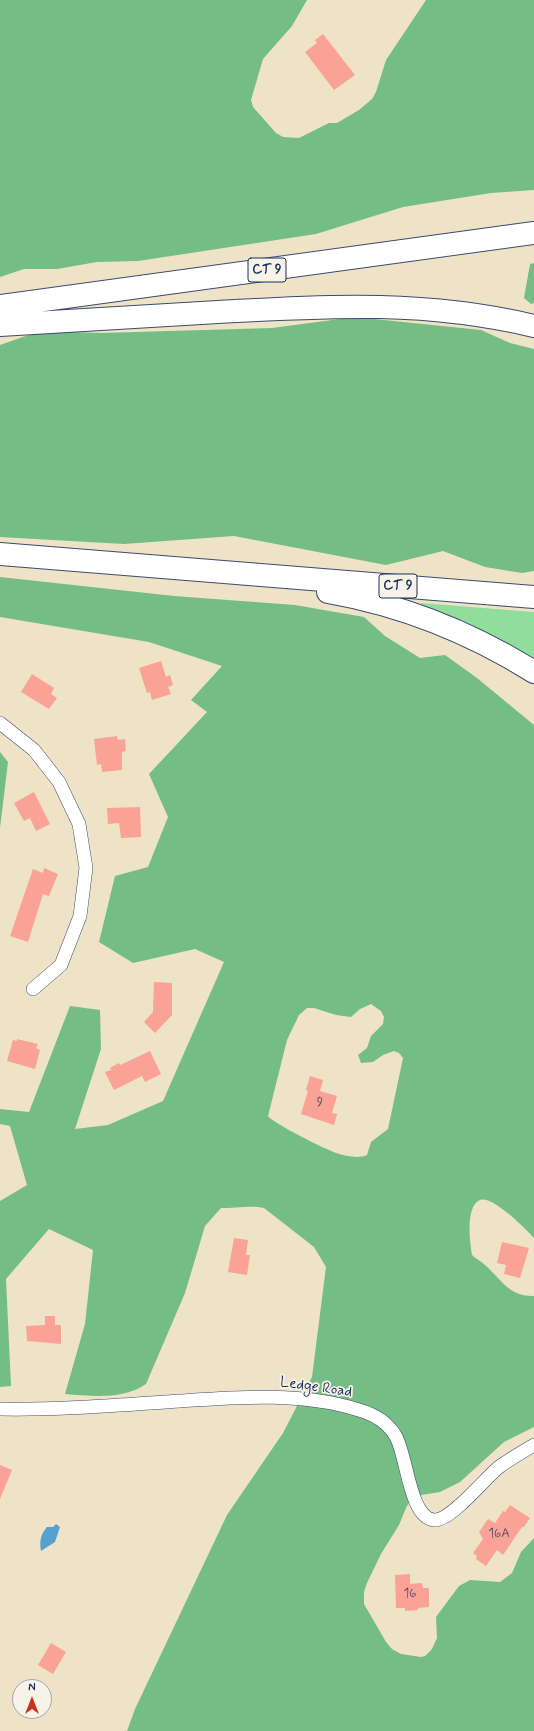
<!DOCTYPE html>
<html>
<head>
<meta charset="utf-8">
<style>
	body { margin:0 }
	#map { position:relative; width:534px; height:1731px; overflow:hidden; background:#eee3c6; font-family:Mynerve,sans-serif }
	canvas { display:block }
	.north { position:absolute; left:12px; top:1679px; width:40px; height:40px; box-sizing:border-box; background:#f7f3e8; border:1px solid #9fa5b1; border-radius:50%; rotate:0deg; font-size:11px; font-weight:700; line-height:16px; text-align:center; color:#1b2f5e }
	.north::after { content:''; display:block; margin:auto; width:14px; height:18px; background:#c8321e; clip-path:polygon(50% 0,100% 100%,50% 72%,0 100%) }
</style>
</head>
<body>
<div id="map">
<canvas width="534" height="1731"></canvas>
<div class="north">N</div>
</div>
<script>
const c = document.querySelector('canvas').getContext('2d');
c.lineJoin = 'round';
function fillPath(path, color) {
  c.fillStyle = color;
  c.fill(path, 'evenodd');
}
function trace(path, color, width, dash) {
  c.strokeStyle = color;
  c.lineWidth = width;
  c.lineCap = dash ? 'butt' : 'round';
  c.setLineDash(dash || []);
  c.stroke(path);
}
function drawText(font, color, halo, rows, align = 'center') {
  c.font = font + ' Mynerve,sans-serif';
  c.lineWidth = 3.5;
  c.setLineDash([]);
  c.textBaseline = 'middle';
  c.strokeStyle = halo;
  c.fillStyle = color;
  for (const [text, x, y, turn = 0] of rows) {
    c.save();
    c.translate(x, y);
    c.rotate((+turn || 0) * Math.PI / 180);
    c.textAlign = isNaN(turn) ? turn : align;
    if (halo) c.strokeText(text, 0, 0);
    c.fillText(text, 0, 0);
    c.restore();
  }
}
fillPath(new Path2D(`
	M421,603L534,612V664L420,609Z`), '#90de9c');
fillPath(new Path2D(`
	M0,0H307L292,26L263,59L251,100L253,107L276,133L283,137L299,138L329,123H337L359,110L372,99L376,92L386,60L426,0H534V190L491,193L403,207L316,234L138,261L97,262L57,269H24L0,277Z
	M534,263V303L531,304L524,298L530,264Z
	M355,317L481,330L510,343L534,349V571L522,573L485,567L443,551L386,565L234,536L124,544L0,537V345L40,331L101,333L272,328Z
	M0,577L174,596L295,605L364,617L385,636L420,658L445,655L477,678L534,725V1238C526,1229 492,1195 480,1200C465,1206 470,1243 472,1255C476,1259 481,1261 485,1265C501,1279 509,1297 534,1296V1427L504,1442L460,1482L440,1492L421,1495L411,1499L406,1508L399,1525L381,1554L367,1583L364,1592V1604L386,1642L392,1649L401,1654L421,1657L425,1656L432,1649L437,1638L436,1617L459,1586L470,1580L500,1582L512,1573L521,1552L534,1538V1731H127L135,1709L227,1515L283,1433L312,1377L326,1267L314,1247L264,1208C254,1205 234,1208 221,1208L205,1226L185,1293L146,1384C122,1400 93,1396 65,1394L85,1324L93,1250L49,1229L6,1279L11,1386L0,1387V1201L27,1185L10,1126L0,1124V1109L29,1112L70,1006L100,1010L101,1049L75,1129L108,1125L163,1101L224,962L195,949L133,963L99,942L115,876L148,867L168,817L149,774L207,712L191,700L222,666L149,642L0,617ZM371,1004L381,1011L384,1017L383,1024L371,1036L367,1048L358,1055L361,1063L373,1062L383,1055L394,1051L399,1053L403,1058L388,1129L371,1142L367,1155C358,1159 346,1156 336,1153C325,1149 274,1124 268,1116L287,1040L299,1015L307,1008H314L336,1015L351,1017L360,1009Z
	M0,752L8,762L0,828Z`), '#74bd84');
fillPath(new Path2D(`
	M56,1524L60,1527L55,1542L41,1551C39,1541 41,1534 47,1527H53Z`), '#56a2ce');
fillPath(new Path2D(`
	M323,34L355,75L334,90L305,52L317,43L315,40Z
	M161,661L166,677L170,675L173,685L168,687L171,694L152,700L150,692L147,693L139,668Z
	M32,674L54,688L51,694L57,698L49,709L21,692Z
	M117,736L118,740L125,739L126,751L122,752V770L102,772L101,764L97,765L94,739Z
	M34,792L50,824L36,831L30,818L24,821L14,803Z
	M140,807L141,837L121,838L119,823L108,824L107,808Z
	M44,868L58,874L49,896L43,894L28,942L10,936L33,869L43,873Z
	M154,982L172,983V1015L155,1033L144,1022L153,1012Z
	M17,1039L38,1044L36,1048L40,1050L35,1069L7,1061L13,1040L17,1041Z
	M150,1051L161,1074L145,1082L142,1076L114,1090L105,1072L111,1070L110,1068L119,1063L120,1065Z
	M310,1076L323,1080L320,1091L337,1096L332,1113L337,1114L334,1125L301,1114L308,1091L306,1090Z
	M234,1238L248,1240L246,1255H250L247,1275L228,1272Z
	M502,1242L529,1248L520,1278L504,1274L506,1265L497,1263Z
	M45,1316H55V1325H61V1344L27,1341L26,1326L45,1325Z
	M0,1465L12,1470L0,1499Z
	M510,1505L530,1518L524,1527H522L503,1555L497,1550L486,1566L476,1559L477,1556L473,1553L483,1539L479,1532L488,1519L495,1523L503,1511L505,1512Z
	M410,1574V1584L422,1583L423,1588H429V1607L418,1608V1610L405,1611V1608H396L395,1575Z
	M51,1643L66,1652L53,1674L38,1665Z`), '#f9a295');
const street = new Path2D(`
	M0,723L34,750L59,782L79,824L86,868L80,916L61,965L33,989
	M0,1409C60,1410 120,1405 180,1401C239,1397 302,1392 359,1410C373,1414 387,1422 395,1435C407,1453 409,1518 434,1520C451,1521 485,1478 499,1467C510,1459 522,1452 534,1445`);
const highway = new Path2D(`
	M0,306L534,233
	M0,325C73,321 145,316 218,312C329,306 424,300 534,326
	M0,554L534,597
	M328,592C402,605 470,632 534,672`);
trace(street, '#3b4a6e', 14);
trace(highway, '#3b4a6e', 24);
trace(street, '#fff', 13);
trace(highway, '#fff', 22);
drawText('13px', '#524c6c', null, [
	["9",320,1103],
	["16A",499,1534],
	["16",410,1594]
]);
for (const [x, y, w] of [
	[267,270,38],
	[398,586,38]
]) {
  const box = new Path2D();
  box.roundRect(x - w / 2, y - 12, w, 24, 3);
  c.fillStyle = '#f7f3e8';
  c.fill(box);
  trace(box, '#1b2f5e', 1);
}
drawText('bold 14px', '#1b2f5e', null, [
	["CT 9",267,270],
	["CT 9",398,586]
]);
drawText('15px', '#1b2f5e', '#f7f3e8', [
	["Ledge Road",316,1388,8]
]);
</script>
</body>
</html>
